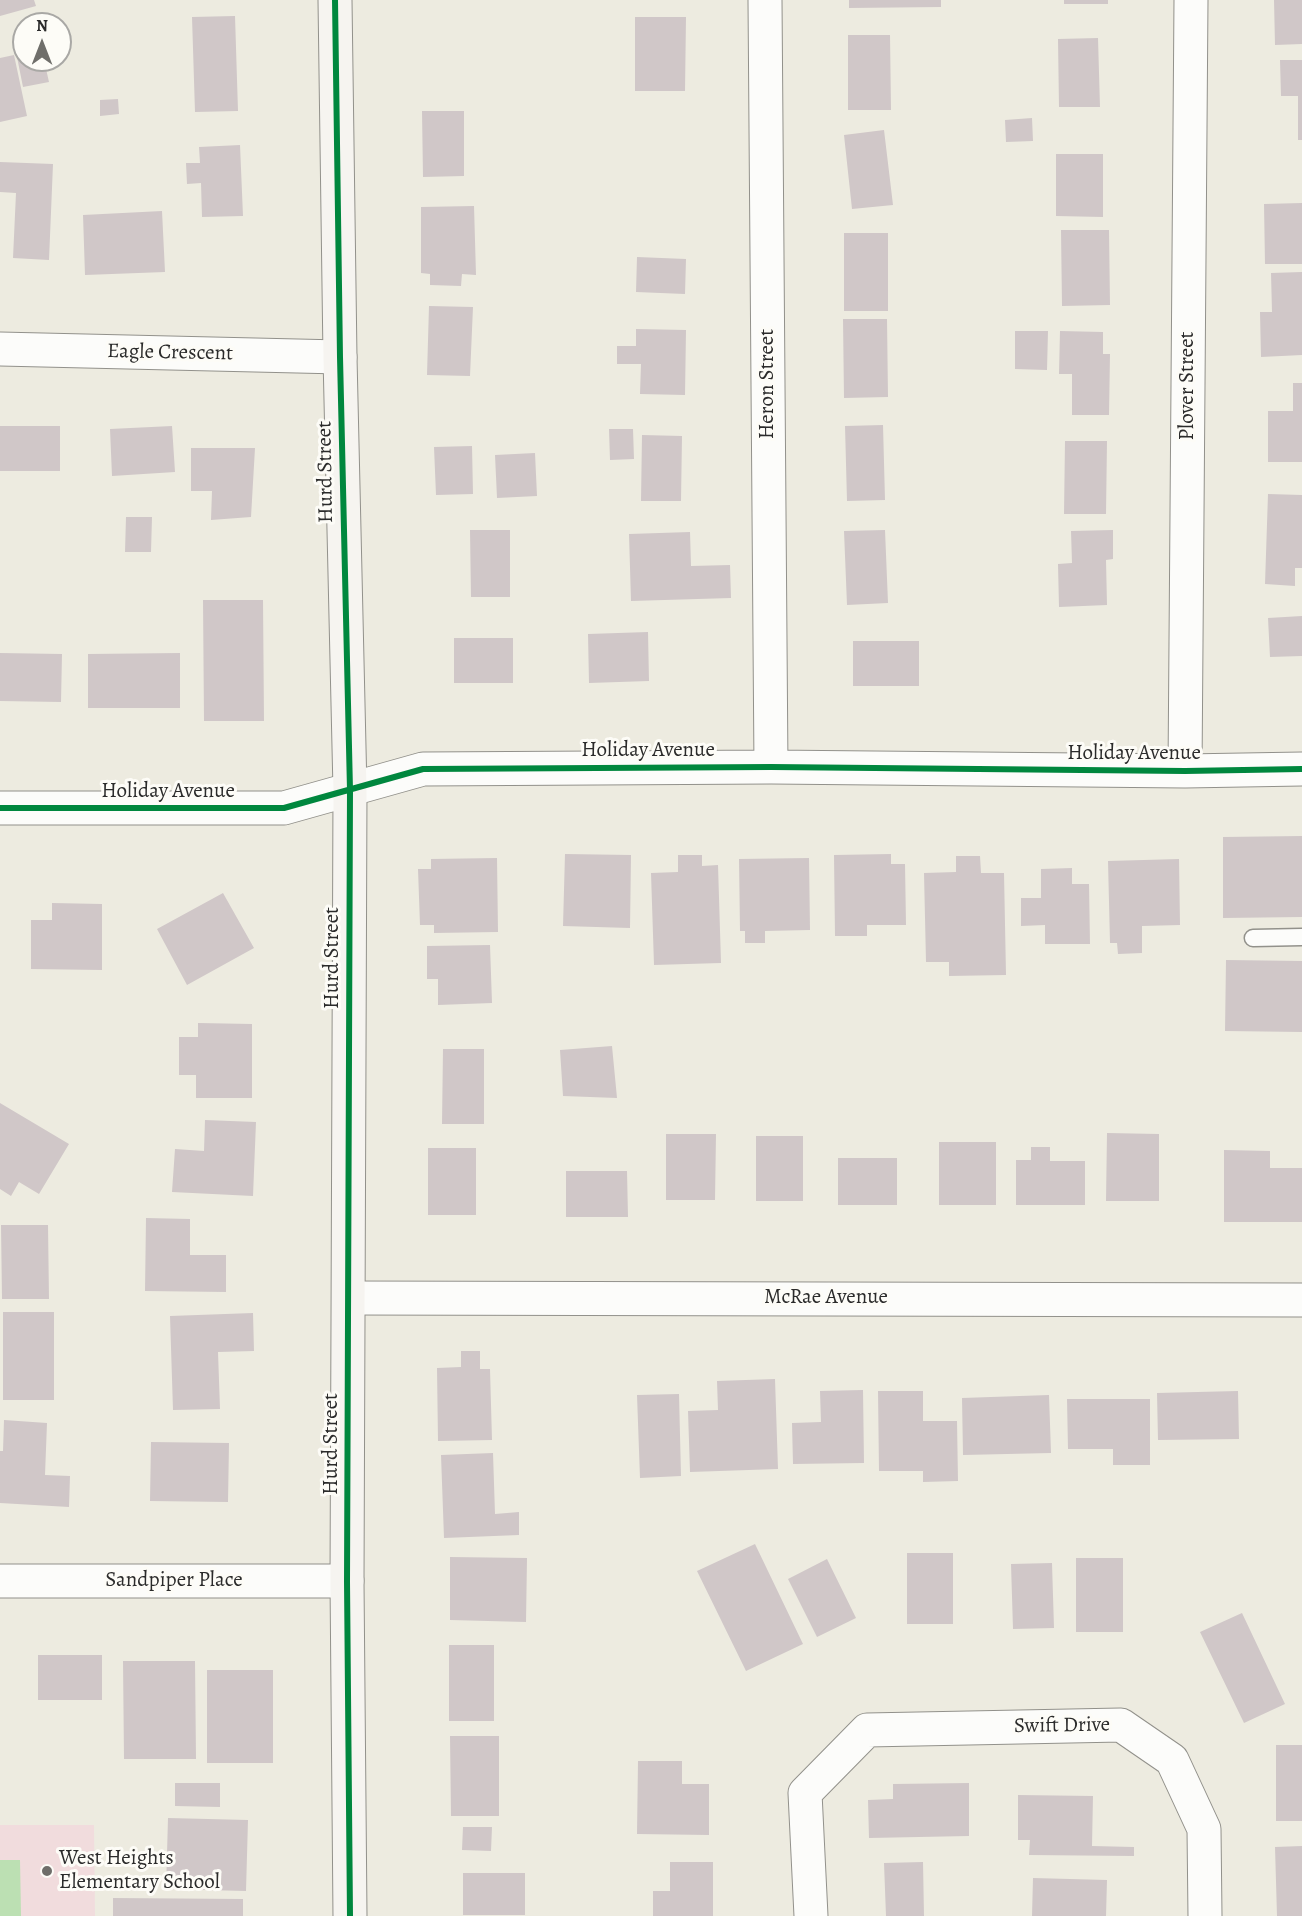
<!DOCTYPE html>
<html>
<head>
<meta charset="utf-8">
<style>
	body { margin:0 }
	#map { position:relative; width:1302px; height:1916px; overflow:hidden; background:#edebe0; font-family:Alegreya,serif }
	canvas { display:block }
	.north { position:absolute; left:12px; top:12px; width:60px; height:60px; box-sizing:border-box; background:#fdfcf7; border:2px solid #a9a8a5; border-radius:50%; rotate:0deg; font-size:16px; font-weight:700; line-height:24px; text-align:center; color:#2b2b2b }
	.north::after { content:''; display:block; margin:auto; width:21px; height:27px; background:#6f6e6a; clip-path:polygon(50% 0,100% 100%,50% 72%,0 100%) }
</style>
</head>
<body>
<div id="map">
<canvas width="1302" height="1916"></canvas>
<div class="north">N</div>
</div>
<script>
const c = document.querySelector('canvas').getContext('2d');
c.lineJoin = 'round';
function fillPath(path, color) {
  c.fillStyle = color;
  c.fill(path, 'evenodd');
}
function trace(path, color, width, dash) {
  c.strokeStyle = color;
  c.lineWidth = width;
  c.lineCap = dash ? 'butt' : 'round';
  c.setLineDash(dash || []);
  c.stroke(path);
}
function drawText(font, color, halo, rows, align = 'center') {
  c.font = font + ' Alegreya,serif';
  c.lineWidth = 6;
  c.setLineDash([]);
  c.textBaseline = 'middle';
  c.strokeStyle = halo;
  c.fillStyle = color;
  for (const [text, x, y, turn = 0] of rows) {
    c.save();
    c.translate(x, y);
    c.rotate((+turn || 0) * Math.PI / 180);
    c.textAlign = isNaN(turn) ? turn : align;
    if (halo) c.strokeText(text, 0, 0);
    c.fillText(text, 0, 0);
    c.restore();
  }
}
fillPath(new Path2D(`
	M0,1825H94L95,1916H0Z`), '#f1dcdd');
fillPath(new Path2D(`
	M0,1860H20L21,1916H0Z`), '#bce0b3');
fillPath(new Path2D(`
	M0,0H34L36,6L0,16Z
	M849,0H941V7L849,8Z
	M1064,0H1108V4H1064Z
	M1274,0H1302V44L1275,45Z
	M235,16L238,111L195,112L192,17Z
	M635,17H686L685,91H635Z
	M848,35H890L891,110H848Z
	M1098,38L1100,107H1059L1058,39Z
	M24,50V60H44L49,82L23,87L16,52Z
	M14,55L27,116L0,122V58Z
	M1280,60H1302V140H1298V96H1281Z
	M118,99L119,114L100,116V100Z
	M422,111H464V176L423,177Z
	M1032,118L1033,141L1006,142L1005,120Z
	M884,130L893,205L852,209L844,135Z
	M240,145L243,216L202,217L201,183L187,184L186,163H200L199,147Z
	M1056,154H1103V217L1056,216Z
	M0,162L53,164L49,260L13,258L16,193L0,192Z
	M1302,203V264H1265L1264,204Z
	M474,206L476,275L462,274L461,286L430,285V274L421,273V207Z
	M162,211L165,272L85,275L83,215Z
	M1061,230H1109L1110,305L1062,306Z
	M844,233H888V311H844Z
	M637,257L686,259L685,294L636,292Z
	M1302,272V355L1261,357L1260,312H1272L1271,273Z
	M429,306L473,307L470,376L427,375Z
	M843,319H887L888,397L844,398Z
	M636,329L686,330L685,395L640,394L641,364H617V346H636Z
	M1015,331H1048L1047,370L1015,369Z
	M1060,331L1103,332V354H1110L1109,415H1072V374H1059Z
	M1293,383H1302V462H1268V411H1293Z
	M883,425L885,500L847,501L845,426Z
	M0,426H60V471H0Z
	M172,426L175,472L112,476L110,429Z
	M609,429H633L634,459L610,460Z
	M642,435L682,436L681,501H641Z
	M1065,441H1107L1106,514H1064Z
	M472,446L473,494L436,495L434,447Z
	M191,448H255L251,517L211,520L212,491H191Z
	M535,453L537,496L497,498L495,455Z
	M1268,494L1302,495V568H1295V586L1265,584Z
	M126,517H152L151,552H125Z
	M470,530H510V597H471Z
	M885,530L888,603L847,605L844,531Z
	M1113,530V559L1106,560L1107,605L1059,607L1058,564L1072,563L1071,531Z
	M690,532L691,566L730,565L731,598L631,601L629,534Z
	M203,600H263L264,721H204Z
	M1302,616V656L1270,657L1268,618Z
	M648,632L649,681L589,683L588,634Z
	M454,638H513V683H454Z
	M853,641H919V686H853Z
	M0,653L62,654L61,702L0,701Z
	M180,653V708H88V654Z
	M1302,836V917L1223,918V837Z
	M565,854L631,855L630,928L563,926Z
	M891,854V864H905L906,925H867V936H835L834,855Z
	M678,855H702V866L718,865L721,963L654,965L651,873L678,872Z
	M956,856H980L981,873H1004L1006,975L949,976V962H926L924,873L956,872Z
	M497,858L498,932L434,933V925H420L418,869H431V859Z
	M809,858L810,930L765,931V943H745V931H740L739,859Z
	M1179,859L1180,925L1142,926V953L1118,954L1117,943H1110L1108,861Z
	M1072,868V884H1089L1090,944H1045V925L1021,926V898H1041V869Z
	M223,893L254,948L187,985L157,929Z
	M52,903L102,904V970L31,969V920H52Z
	M490,945L492,1003L438,1005V979H427V946Z
	M1226,960L1302,961V1032L1225,1031Z
	M198,1023L252,1024V1098H196V1075H179V1037H198Z
	M612,1046L617,1098L563,1096L560,1050Z
	M443,1049H484V1124H442Z
	M0,1103L69,1144L39,1194L19,1182L11,1196L0,1189Z
	M205,1120L256,1122L253,1196L172,1192L175,1149L204,1151Z
	M1107,1133L1159,1134V1201H1106Z
	M666,1134H716L715,1200H666Z
	M756,1136H803V1201H756Z
	M939,1142H996V1205H939Z
	M1031,1147H1050V1161H1085V1205H1016V1160H1031Z
	M428,1148H476V1215H428Z
	M1224,1150L1270,1151V1168H1302V1222H1224Z
	M838,1158H897V1205H838Z
	M566,1171H627L628,1217H566Z
	M146,1218L190,1219V1255H226V1292L145,1291Z
	M1,1225H48L49,1299H2Z
	M3,1312H54V1400H3Z
	M253,1313L254,1351L218,1352L220,1409L173,1410L170,1316Z
	M461,1351H480V1369H490L492,1440L438,1441L437,1368L461,1367Z
	M775,1379L778,1469L690,1472L688,1411L718,1410L717,1381Z
	M863,1390L864,1463L793,1464L792,1423L821,1422L820,1391Z
	M878,1391H923V1421H957L958,1481L923,1482V1471H879Z
	M1238,1391L1239,1439L1158,1440L1157,1393Z
	M679,1394L681,1476L640,1478L637,1395Z
	M1049,1395L1051,1453L963,1455L962,1398Z
	M1067,1399H1150V1465H1113V1449H1068Z
	M4,1420L47,1423L45,1475L70,1476L69,1507L0,1503V1451H3Z
	M151,1442L229,1443L228,1502L150,1501Z
	M493,1453L495,1514L519,1512V1535L444,1538L441,1455Z
	M755,1544L803,1644L746,1671L697,1571Z
	M907,1553H953V1624H907Z
	M450,1557L527,1558L526,1622L450,1620Z
	M1076,1558H1123V1632H1076Z
	M827,1559L856,1618L817,1637L788,1579Z
	M1052,1563L1054,1628L1013,1629L1011,1564Z
	M1242,1613L1285,1704L1244,1723L1200,1632Z
	M449,1645H494V1721H449Z
	M38,1655H102V1700H38Z
	M123,1661H195L196,1759H124Z
	M207,1670H273V1763H207Z
	M450,1736H499V1816H451Z
	M1276,1745H1302V1821H1276Z
	M638,1761H682V1784H709V1835L637,1834Z
	M175,1783H220V1807L175,1806Z
	M969,1783V1836L869,1838L868,1800L893,1799V1784Z
	M1018,1795L1093,1796L1092,1846L1134,1847V1856L1029,1855L1030,1840H1018Z
	M168,1818L248,1820L246,1891L166,1889Z
	M463,1827H492L491,1851L462,1850Z
	M1302,1846V1916H1277L1275,1847Z
	M670,1862H713V1916H653V1891H670Z
	M923,1862L924,1916H886L884,1863Z
	M463,1873H525V1915H463Z
	M1033,1878L1107,1880L1106,1916H1032Z
	M113,1898L243,1899V1916H113Z`), '#d0c7c8');
const lane = new Path2D(`
	M1253,938L1302,937`);
const street = new Path2D(`
	M765,0L771,767
	M0,349L340,357
	M1185,771L1191,0
	M0,808H284L423,769L771,767L1185,771L1302,769
	M349,1298L1302,1300
	M0,1581H347
	M811,1916L805,1793L867,1730L1121,1725L1172,1760L1204,1829L1205,1916`);
const secondary = new Path2D(`
	M335,0L340,357L350,790L347,1581L350,1916`);
trace(lane, '#92918b', 19);
trace(street, '#92918b', 35);
trace(secondary, '#92918b', 35);
trace(lane, '#fcfcfa', 16);
trace(street, '#fcfcfa', 33);
trace(secondary, '#f6f4f0', 33);
trace(new Path2D(`
	M335,0L340,357L350,790L347,1581L350,1916
	M0,808H284L423,769L771,767L1185,771L1302,769`), '#00873e', 6);
for (const [x, y, r, color] of [
	[47,1871,6,"#6f6e6a"]
]) {
  const dot = new Path2D();
  dot.arc(x, y, r, 0, 2 * Math.PI);
  c.fillStyle = color;
  c.fill(dot);
  trace(dot, '#fdfcf7', 2);
}
drawText('21px', '#2b2b2b', '#fdfcf7', [
	["Eagle Crescent",170,353,1],
	["Heron Street",768,384,-90],
	["Plover Street",1188,386,-90],
	["Hurd Street",326,472,-91],
	["Holiday Avenue",648,751],
	["Holiday Avenue",1134,754],
	["Holiday Avenue",168,792],
	["Hurd Street",333,958,-90],
	["McRae Avenue",826,1298],
	["Hurd Street",332,1444,-90],
	["Sandpiper Place",174,1581],
	["Swift Drive",1062,1726,-1]
]);
drawText('21px', '#2b2b2b', '#fdfcf7', [
	["West Heights",59,1859],
	["Elementary School",59,1883]
], 'left');
</script>
</body>
</html>
